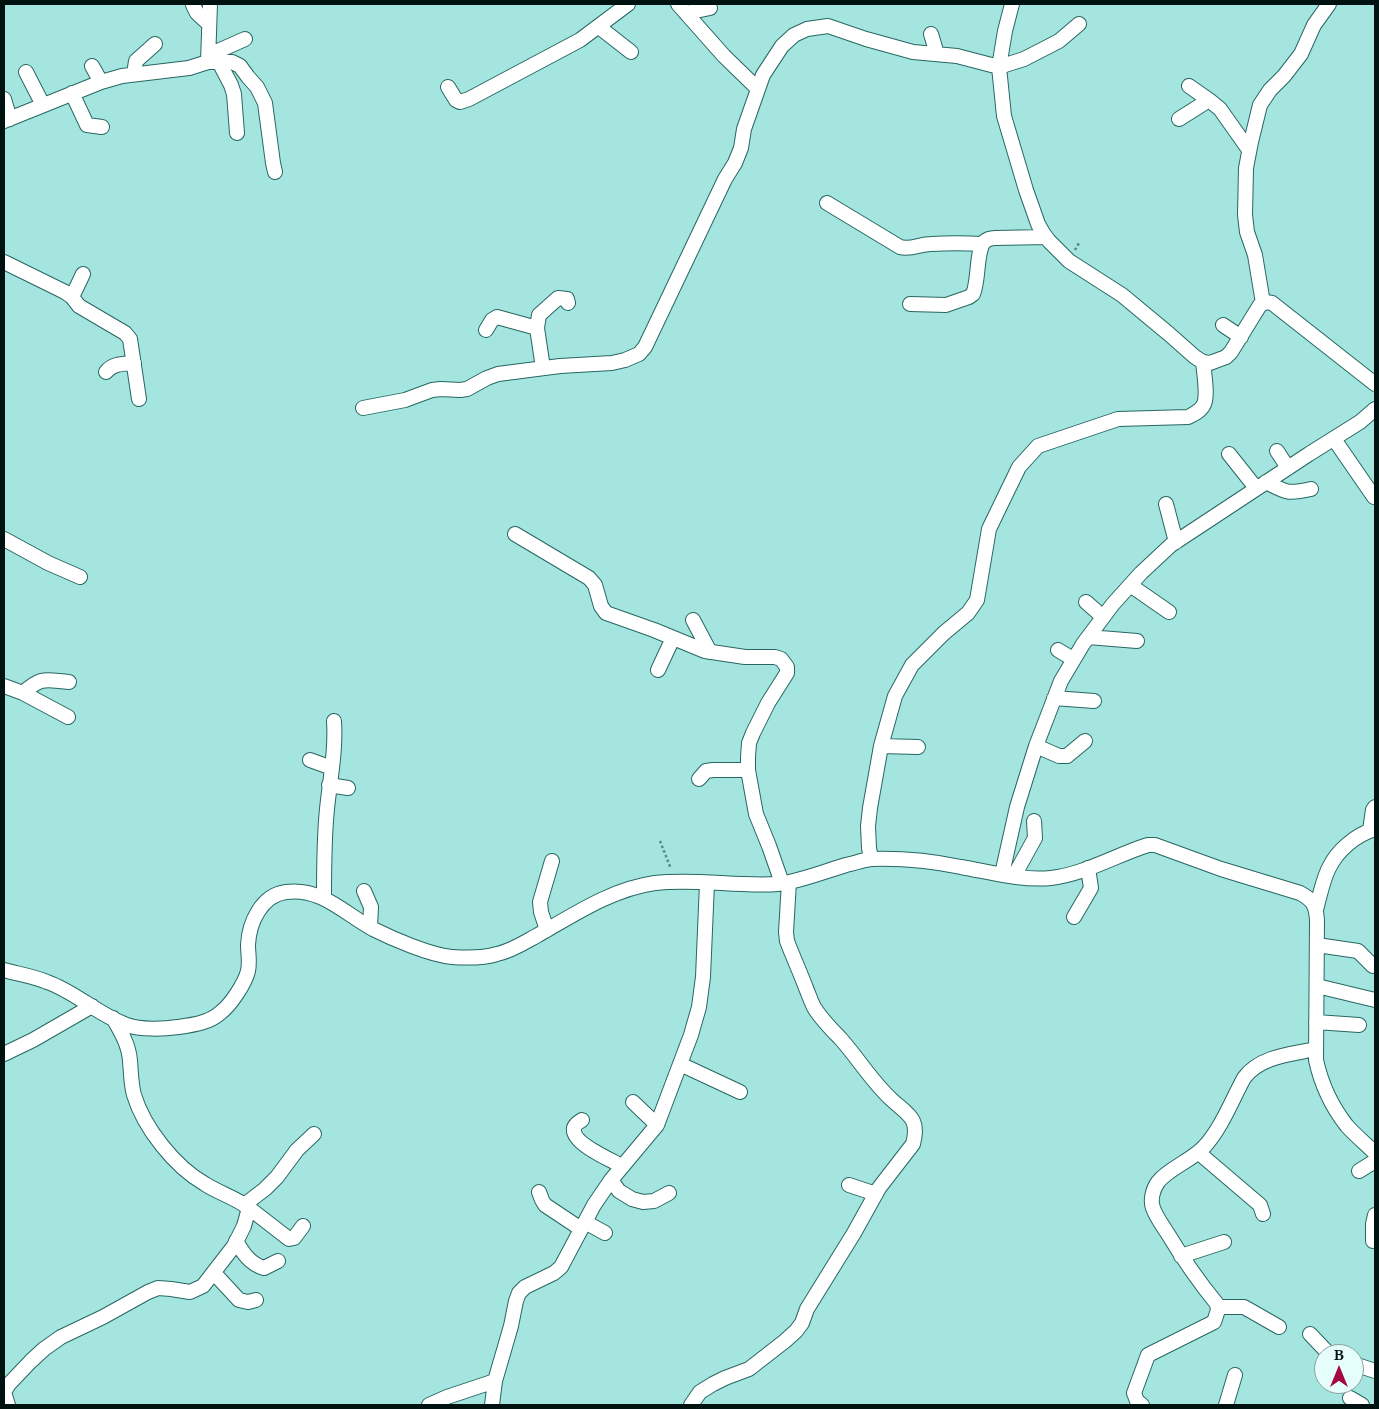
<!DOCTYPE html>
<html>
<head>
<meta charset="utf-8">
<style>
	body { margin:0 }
	#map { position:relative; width:1379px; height:1409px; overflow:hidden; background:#a5e5df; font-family:Merriweather,serif }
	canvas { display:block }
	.frame { position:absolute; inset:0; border:5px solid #001210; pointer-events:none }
	.north { position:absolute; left:1314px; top:1344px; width:50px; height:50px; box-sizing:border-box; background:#e5fefb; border:1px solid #89a09d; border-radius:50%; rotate:0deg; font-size:14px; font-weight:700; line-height:20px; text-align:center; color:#001210 }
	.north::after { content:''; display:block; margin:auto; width:18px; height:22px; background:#a30843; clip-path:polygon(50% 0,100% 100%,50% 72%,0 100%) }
</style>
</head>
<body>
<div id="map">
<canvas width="1379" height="1409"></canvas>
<div class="frame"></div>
<div class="north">B</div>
</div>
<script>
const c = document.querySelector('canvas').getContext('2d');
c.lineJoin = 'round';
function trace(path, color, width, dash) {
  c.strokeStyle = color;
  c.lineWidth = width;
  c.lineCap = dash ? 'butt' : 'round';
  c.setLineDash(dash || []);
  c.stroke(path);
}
const minor = new Path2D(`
	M678,4L724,56L758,89
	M1012,4L1005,31L999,67L1004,116L1026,190L1038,224L1043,233L1049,241L1069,261L1122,295L1169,334L1195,357L1203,362L1210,363L1226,357L1231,352L1260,305L1266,302L1272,303L1375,384
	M193,5L197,13L209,24
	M686,13L710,8
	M599,27L631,52
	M931,34L937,54
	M209,55L245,39
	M208,62H232L240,66L248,77L257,87L265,103L273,163L275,172
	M219,62L231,85L234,94L237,133
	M92,66L101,82
	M26,72L43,105
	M134,74L136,61L155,44
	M1189,86L1209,100
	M448,87L456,100L460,102L469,99L580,40L628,4
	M72,93L87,125L102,127
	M4,99L10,119
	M1179,119L1209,100L1220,109L1249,150
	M4,121L101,82L122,76L189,68L208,62L210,4
	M827,203L900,247C911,250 920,244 931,244C948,243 965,243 982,244
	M4,262L65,292L72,297L79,306L125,333L130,339L139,399
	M72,297L83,274
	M1263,303L1255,255L1247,232L1245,215L1246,168L1251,142L1260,105L1270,90L1284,76L1301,54L1314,25L1329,4
	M910,304L946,305L969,297L973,294C979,281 976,252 984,242C987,239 991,238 995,238L1046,237
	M1223,325L1241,337
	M486,330L492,320L497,317L537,328
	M543,368L537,328L539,315L558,298L567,299L568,303
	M106,372C113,363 124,364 134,363
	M363,408L405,400L432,390L441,389L460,390L467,389L487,378L498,374L560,366L612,363L625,360L639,354L645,347L725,179L735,163L741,148L744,129L763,75L782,46L794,35L807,29L828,26L866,39L913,52L957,56L999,67L1024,59L1059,41L1079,24
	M1334,439L1374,497
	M1277,451L1288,468
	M1229,454L1256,488
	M1266,482C1287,493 1288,494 1311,489
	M1166,504L1176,542
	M515,534L589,578L595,585L601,606L606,613L654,630L705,651L745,657H775L781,659L787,667V673L768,703L753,733L749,743L748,757V770L756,814L769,846L782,883
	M4,539L48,563L80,577
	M1130,585L1169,612
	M1086,602L1103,617
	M693,620L710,652
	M1088,637L1137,641
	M1058,650L1073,659
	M658,670L673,638
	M4,686L23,693L68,717
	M23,693C42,676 45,680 69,682
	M1054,698L1094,701
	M881,746L918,747
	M1036,746L1059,756H1067L1085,741
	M310,760L332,768
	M699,779L706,771L713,770H748
	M329,785L348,788
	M1370,830L1373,810L1375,807
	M871,859L869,848L868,826L870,808L881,746L895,696L912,665L944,633L968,613L977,600L989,529L1019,467L1038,446L1118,419L1188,417C1194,414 1201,411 1204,404C1208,395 1204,373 1203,362
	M1002,874L1017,807L1036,746L1061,681L1083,644L1113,604L1141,573L1171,545L1309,454L1360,422L1375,409
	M1014,876L1035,838L1034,821
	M364,891L371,907L370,927
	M324,898C324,868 324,838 327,809C330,779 336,751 334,721
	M1316,910C1323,883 1326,862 1348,844C1356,837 1365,832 1375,829
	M1074,917L1091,888L1088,868
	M547,930L541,912L540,902L552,861
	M1317,945L1358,951L1373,966
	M4,970C18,974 33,976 47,982C76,992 98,1015 127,1025C140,1030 164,1029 178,1027C192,1025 209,1023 220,1013C231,1005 245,983 248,971C250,962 248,953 248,945C249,922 262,895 286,892C321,887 345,914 373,929C393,939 430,955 452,957C466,958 484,958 497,954C512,951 525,942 538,935C575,914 612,889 655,883C695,878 738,887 778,884C798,882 826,871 846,865C855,863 863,860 871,859C901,858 932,861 961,867C990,872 1021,881 1051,878C1085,874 1116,855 1148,845H1155L1221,869L1300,893C1313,900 1316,905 1317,920L1316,1060C1321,1083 1332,1107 1347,1126C1356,1136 1366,1144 1375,1153
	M1317,986L1375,1000
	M1316,1022L1359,1025
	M4,1054L33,1040L92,1006
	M680,1064L740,1092
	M633,1102L657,1125
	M582,1120C579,1122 575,1124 574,1128C571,1143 611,1160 622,1166
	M1199,1153L1260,1205L1263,1214
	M1359,1171L1375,1161
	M611,1180L619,1191L632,1199L643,1202L654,1201L669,1193
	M849,1185L876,1194
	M539,1192L542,1200L545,1205L581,1229
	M244,1205L265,1189L277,1177L297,1150L314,1134
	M249,1208L289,1239L294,1238L303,1226
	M585,1222L605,1233
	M236,1241C243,1253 250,1264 264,1268L278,1261
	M1373,1241V1224L1375,1215
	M1181,1256L1224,1242
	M214,1273L239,1300L248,1302L256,1300
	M1218,1307H1244L1279,1327
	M1310,1334L1329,1354
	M1354,1364L1375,1371
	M1350,1398L1362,1405
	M8,1405L4,1392L9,1384L31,1361L44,1349L61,1337L103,1317L148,1292L158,1288L171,1289L190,1292L203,1286L234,1246L244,1226L249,1208C236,1198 219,1193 205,1184C175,1167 144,1128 134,1095C131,1084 131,1072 130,1061C129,1045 121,1032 113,1018
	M429,1405L447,1397L495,1381
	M492,1405L495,1381L511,1326L516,1301L519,1293L525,1287L554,1273L561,1267L594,1205L611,1180L657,1125L691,1035L699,1007L703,977L707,883
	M691,1405L700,1392L713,1384L725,1378L749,1369L785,1341L796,1331L802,1323L807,1309L854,1233L879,1188L913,1144C920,1118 908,1115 892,1100C872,1082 858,1058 840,1038C830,1028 823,1021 815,1009C811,1002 809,995 806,988C800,972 793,957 787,941L786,932L789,882
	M1142,1405L1137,1401L1134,1393L1148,1355L1214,1322L1218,1310L1217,1304C1199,1282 1183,1259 1168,1234C1163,1226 1156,1217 1153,1208C1150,1200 1153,1189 1158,1182C1169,1168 1191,1161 1204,1147C1221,1129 1232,1100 1244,1078C1260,1056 1292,1054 1316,1049
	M1226,1405L1235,1375`);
trace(minor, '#276762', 16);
trace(new Path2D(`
	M1075,250L1079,243
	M660,841L671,869`), '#5b8782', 2.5, [2.5, 2.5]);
trace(minor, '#fff', 14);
</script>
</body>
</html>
